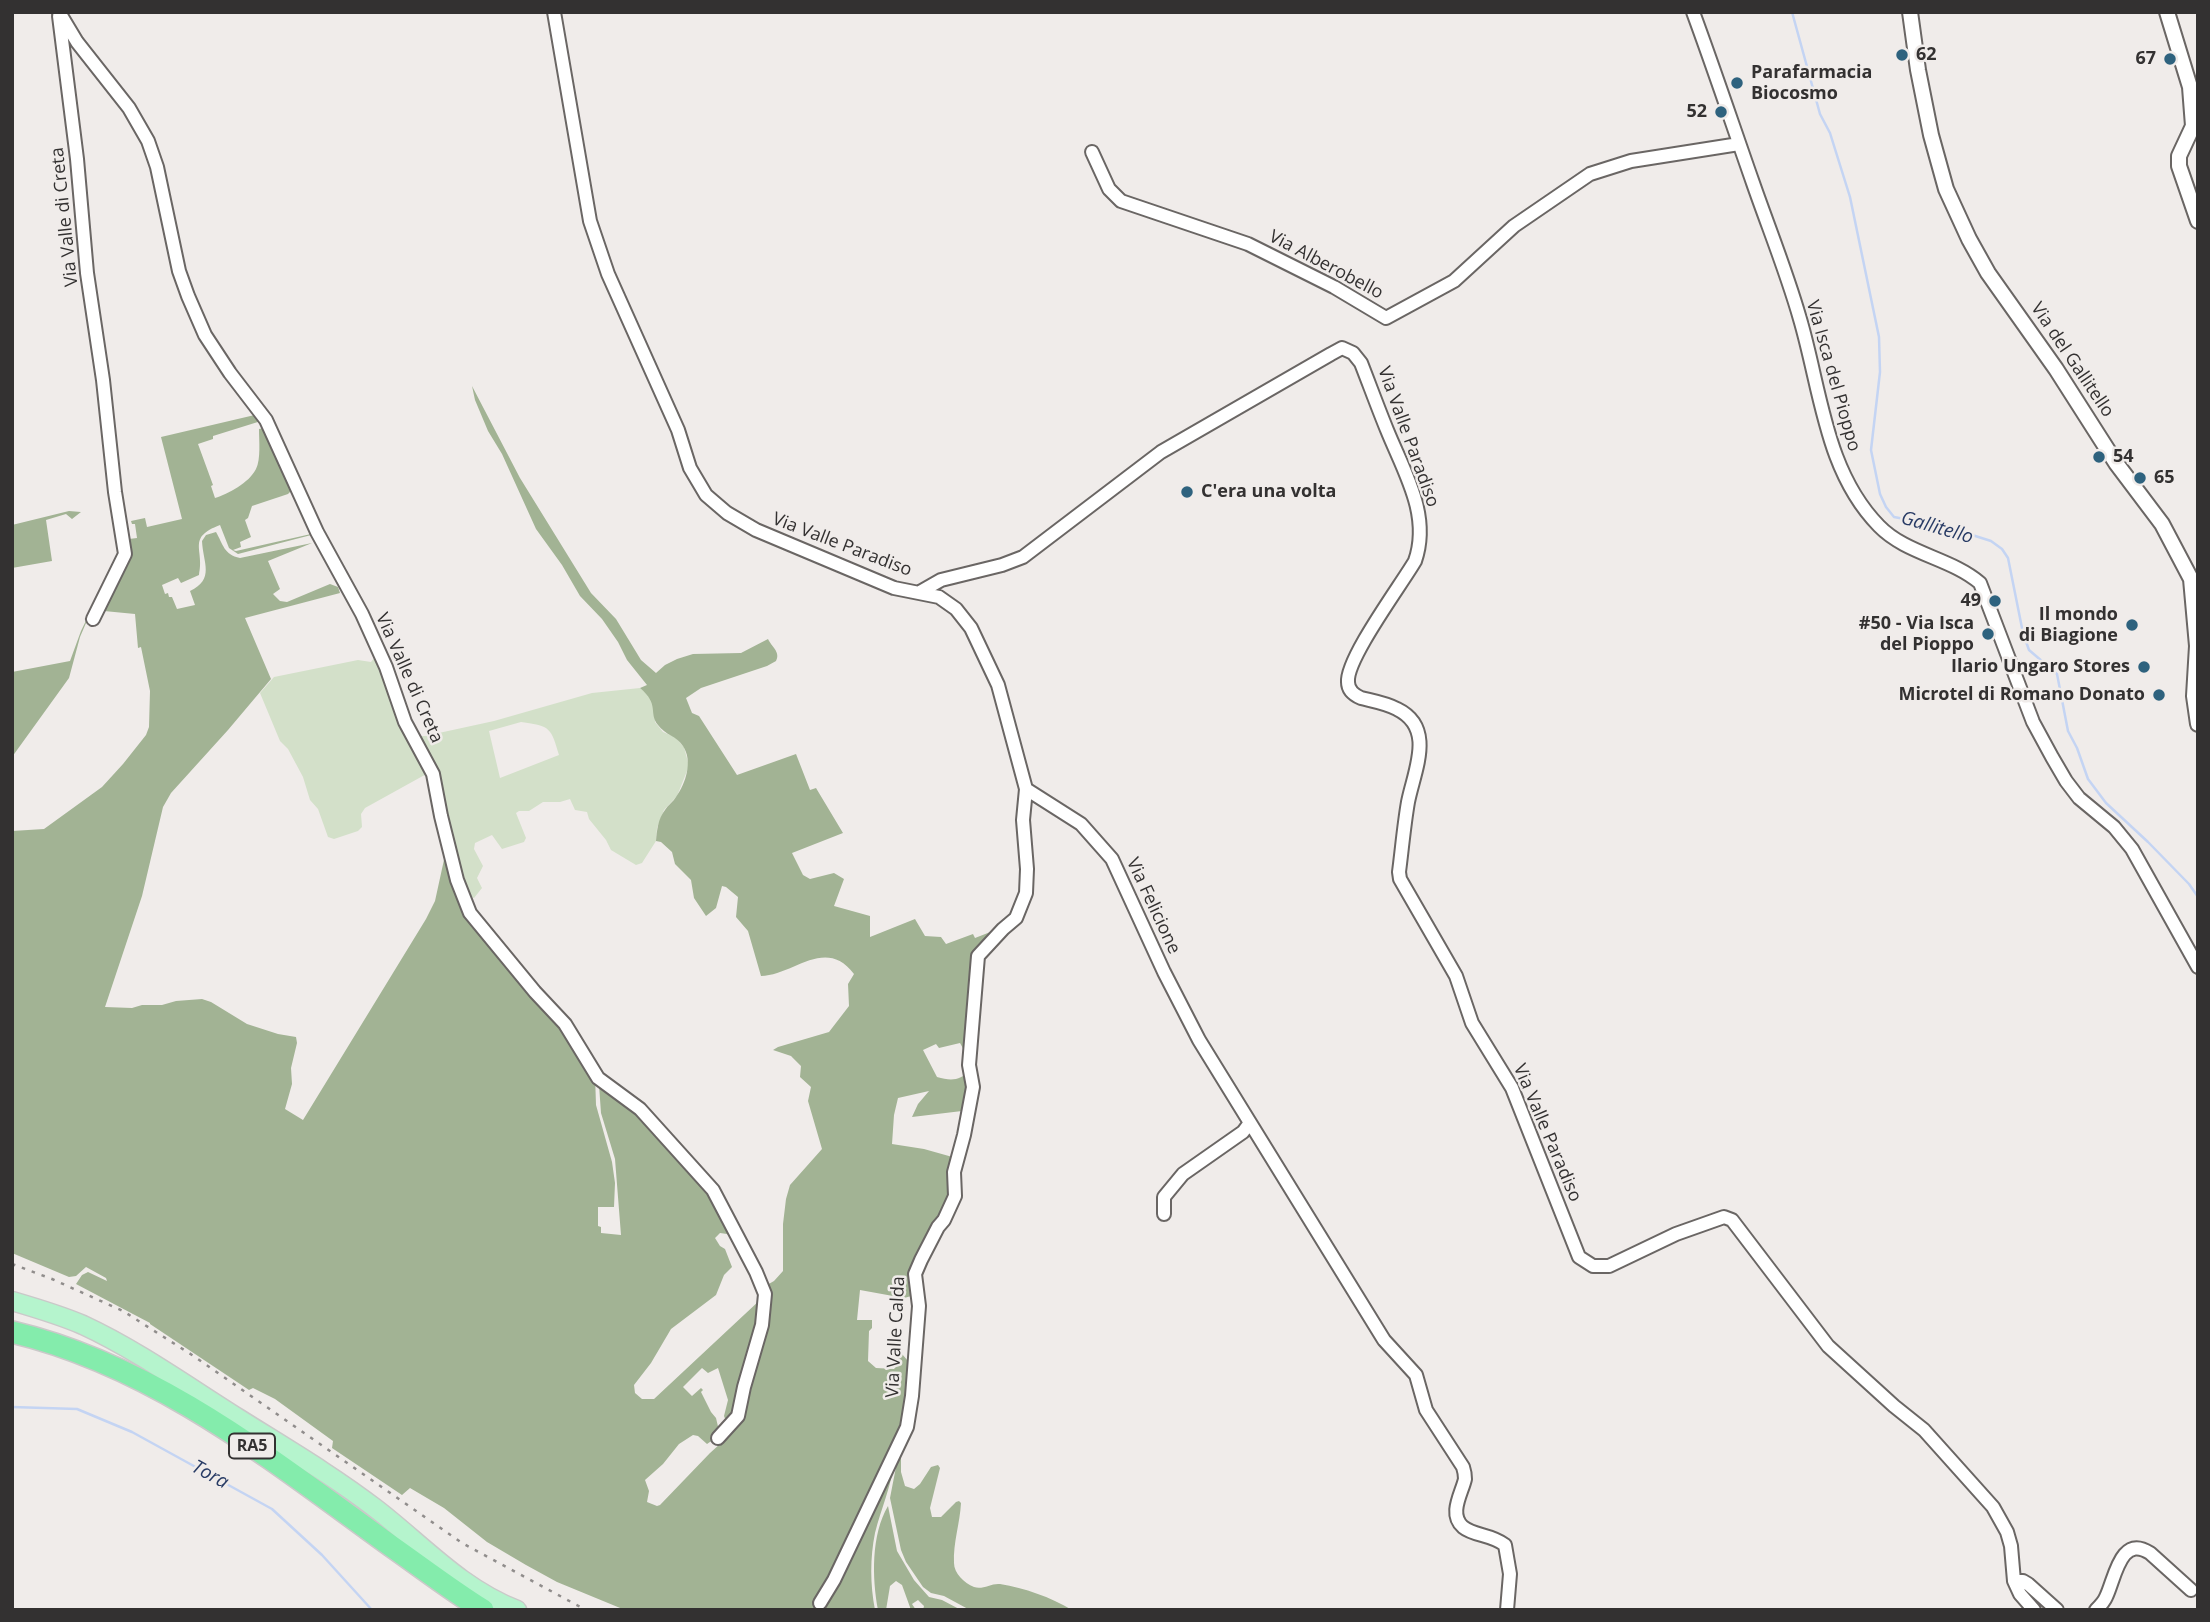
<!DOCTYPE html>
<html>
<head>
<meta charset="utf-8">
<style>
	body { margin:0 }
	#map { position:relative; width:2210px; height:1622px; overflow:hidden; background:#f0ecea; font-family:"Open Sans",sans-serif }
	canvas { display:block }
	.frame { position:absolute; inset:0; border:14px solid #333131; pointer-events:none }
</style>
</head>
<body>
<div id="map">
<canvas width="2210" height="1622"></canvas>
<div class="frame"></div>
</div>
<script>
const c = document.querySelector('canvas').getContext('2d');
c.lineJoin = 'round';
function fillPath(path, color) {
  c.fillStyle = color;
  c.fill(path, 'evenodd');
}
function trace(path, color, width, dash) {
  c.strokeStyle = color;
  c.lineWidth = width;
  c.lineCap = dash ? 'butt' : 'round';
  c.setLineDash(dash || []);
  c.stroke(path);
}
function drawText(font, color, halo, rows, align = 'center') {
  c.font = font + ' "Open Sans",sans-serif';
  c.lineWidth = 5;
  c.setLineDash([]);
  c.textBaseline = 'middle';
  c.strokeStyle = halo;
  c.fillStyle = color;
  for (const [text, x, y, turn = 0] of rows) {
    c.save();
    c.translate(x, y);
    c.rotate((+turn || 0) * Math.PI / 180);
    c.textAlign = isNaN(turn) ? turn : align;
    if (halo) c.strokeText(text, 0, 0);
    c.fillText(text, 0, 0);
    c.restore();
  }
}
fillPath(new Path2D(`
	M375,657L430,772L365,808L361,814L362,827L358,831L334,839L328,837L318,809L310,800L303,777L288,749L280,741L260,693L274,677L358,660L371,662Z
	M640,688L650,696L655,708V722L663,732L675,737L684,747L689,766L677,796L664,810L657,828L656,841L642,863L636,865L611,850L606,840L589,819L587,812L575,810L570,799L560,802H543L529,811H519L516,813L526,838L524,842L502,849L492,835L475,843L474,849L483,866L477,878L482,888L474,898L467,895L414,736H425L494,721L592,693ZM521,722C551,726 551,728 559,755L500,778L489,731Z`), '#d3e0c9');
fillPath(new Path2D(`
	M472,386L520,478L591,593L616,619L641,660L656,673L665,665L677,659L693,654L741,653L768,639C771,646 781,652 776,661L767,666L701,688L686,698L692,713L699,716L737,775L796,754L810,790L816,788L843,833L792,853L803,875L810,879L834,873L844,879L834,906L870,916V937L915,919L925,936L941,937L946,944L973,934L975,938L998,929L982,952L970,1061L960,1043L939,1048L936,1044L923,1050L937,1077C951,1081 960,1081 970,1070L962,1111L912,1117L918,1104L929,1091L898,1098L894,1115L892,1144L924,1149L956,1158L951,1199L931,1239L915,1295L904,1298L860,1290L857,1320H872V1328L869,1331L868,1361L876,1368L894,1369L898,1364L897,1348L913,1367L905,1415L895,1441L817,1610H625L557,1582L526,1565L487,1542L444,1508L410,1488L402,1495L332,1448L333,1441L275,1399L253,1388L249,1390L150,1324V1323L76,1284L82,1275L88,1272L107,1281L106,1278L86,1267L76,1276L69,1277L12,1253V831L44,829L102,787L123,764L146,735L149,727L150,691L141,647L138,648L135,614L104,611L101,615L128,534L129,539L137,538L135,524H132L131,521L145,518L147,527L182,519L161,437L259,414L261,421L213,436V439L198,444L213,485L211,486L215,498C228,494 249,483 256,469C261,459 259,441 259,429L264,428L292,490L288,494L252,506L248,518L245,520L251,537L240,542L241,547L233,550L236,551L311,534H315L238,554L229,548L220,525C186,538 205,549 199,575L181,583L178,578L162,585L165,594L168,593L169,597H172L177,609L195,605L190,591C215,579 203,563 202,541L206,535L216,532C223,544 224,555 240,558L312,543L268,561L280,589L273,594L280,601L287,602L330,584L338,587L340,593L245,618L271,679L228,730L171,793L163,807L142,896L105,1007L132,1008L142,1005H162L176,1001L202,999L211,1002L247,1024L278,1034L296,1037L297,1043L291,1068L292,1084L285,1109L303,1120L426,919L435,901L447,846L463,896L543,1002L595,1075L596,1105L612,1162L615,1183L614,1207H598V1226L601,1227V1233L621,1235L615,1159L601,1113L599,1085L605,1081L710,1190L731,1238L727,1234L720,1233L715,1238L720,1246L725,1249L732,1267L724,1275L716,1295L671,1329L651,1363L634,1385L635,1393L642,1399H654L760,1300H765L729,1429L724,1416L728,1400L718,1368L708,1373L702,1368L683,1387L692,1396L701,1388L703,1390L701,1392L711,1412L716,1418L720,1435L707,1444L698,1436L693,1435L679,1444L663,1464L645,1480L649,1491L647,1502L657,1506L660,1505L710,1453L731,1434L738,1424L763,1344L767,1285L774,1281L783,1271V1224L786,1199L790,1185L822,1149L808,1101L811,1087L800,1077L801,1066L791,1056L773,1050L778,1047L829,1032L849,1006L848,984L854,974C825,936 793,976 761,976L748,931L736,917L738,897L726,887L722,886L716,908L706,916L694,898L691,880L675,864L672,852L661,842L656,841C657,830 658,819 665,810C668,805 673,802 676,797C686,783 693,761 683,746C677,736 665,735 658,725C648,712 660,705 640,688L647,685L627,660L618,642L602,619L580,596L562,565L536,529L502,454L488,431L475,400Z
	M69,511L81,512L72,519L66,514L46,520L52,561L12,568V525Z
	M95,602L80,637L69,678L12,757V672L70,661L81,631Z
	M901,1441V1472L905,1486L914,1489L920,1484L931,1467L938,1465L940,1468L930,1508L932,1517H941L956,1502L959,1501L961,1503C960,1523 953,1543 954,1563C954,1573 964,1583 974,1587C983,1590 991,1583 1000,1584C1025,1588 1050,1597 1072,1610L968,1609L944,1596L931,1593L923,1587L906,1562L901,1550L890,1498Z
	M894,1463C891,1487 881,1509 875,1533C870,1557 870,1585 875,1610H822Z
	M888,1506L897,1551L914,1580L929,1597L942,1600L961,1610H923L924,1606L918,1600L912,1604L916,1610H911L902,1585L896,1581L890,1586L886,1610H878C872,1578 871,1535 888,1506Z`), '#a2b394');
trace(new Path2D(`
	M1792,12L1820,114L1830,133L1850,197L1879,337L1880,372L1871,450L1880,494L1886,507L1894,517L1947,527L1991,541L2002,549L2008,558L2023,633L2029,650L2057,674L2068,731L2077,748L2088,779L2106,803L2148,842L2189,884L2198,897
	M12,1407L77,1409L132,1432L272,1509L322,1555L372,1610`), '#c4d4f3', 2.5);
const minor = new Path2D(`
	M59,12L77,42L129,108L148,141L157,167L179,271L188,296L205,335L230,373L266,420L317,532L362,614L386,667L405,722L433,774L441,816L457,880L470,913L535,992L565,1024L598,1078L640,1109L713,1190L756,1272L765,1294L762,1325L744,1387L738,1416L718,1438
	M554,12L590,221L608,274L678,430L690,468L706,495L727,513L756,530L894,588L939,597L956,609L971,628L998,685L1026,789L1081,824L1112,859L1164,972L1199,1040L1384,1340L1416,1375L1426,1410L1463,1467C1464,1470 1465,1476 1465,1479C1462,1493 1448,1514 1463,1527C1474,1536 1491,1534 1505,1545L1510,1574L1507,1610
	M1693,12C1714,69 1733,126 1753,183C1769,229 1787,273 1800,319C1821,390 1825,471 1879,526C1906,554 1951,558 1980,583L2033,722L2052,757L2066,781L2079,798L2114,827L2132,849L2198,967
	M59,16L77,159L87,273L103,380L115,492L125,554L93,619
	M1092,152L1109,189L1121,201L1248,244L1334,287L1386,318L1454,281L1514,226L1590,174L1631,161L1739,144
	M920,592L941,580L1002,565L1023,557L1161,452L1331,354L1342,348L1353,353L1361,363C1370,386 1378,408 1387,430C1404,472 1431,515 1415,561C1401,585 1346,659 1348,682C1348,690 1354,695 1361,698C1373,701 1386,703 1397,709C1436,728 1414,771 1408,802C1404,825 1402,849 1399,872L1400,879L1456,976L1472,1023L1512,1088L1579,1257L1593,1266H1609L1676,1234L1724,1217L1732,1220L1828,1346L1894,1406L1924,1430L1993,1507L2007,1532L2011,1546L2014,1581L2020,1594L2034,1610
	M1164,1214V1197L1183,1174L1243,1132L1249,1124
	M2014,1581H2023L2028,1584L2057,1610
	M820,1603L834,1580L907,1427L912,1396L919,1306L915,1274L921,1260L938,1227L944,1220L955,1196L954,1172L964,1135L973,1087L969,1065L978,956L1003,929L1016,918L1026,893L1027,869L1023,820L1026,789
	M2096,1610C2100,1606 2104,1602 2106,1597C2115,1579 2120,1534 2150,1553L2191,1590`);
const tertiary = new Path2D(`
	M1910,12L1918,70L1931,135L1946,189L1969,239L1988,273L2056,369L2116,463L2162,524L2191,579L2197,646L2194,696L2198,724
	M2167,12L2190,87L2193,126L2179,156V166L2198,221`);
const primary = new Path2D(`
	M12,1301C36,1308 60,1315 83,1325C137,1350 187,1386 238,1418C284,1447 332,1475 375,1508C422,1544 460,1588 517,1610`);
const motorway = new Path2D(`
	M12,1332C156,1366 273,1461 391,1546C421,1567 451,1590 483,1610`);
trace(minor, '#6a6664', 16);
trace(tertiary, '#6a6664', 18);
trace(primary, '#cac9c9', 21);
trace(motorway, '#cac9c9', 24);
trace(minor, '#fff', 12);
trace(tertiary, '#fff', 14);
trace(primary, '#b5f4cd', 18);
trace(motorway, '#84ecac', 21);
trace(new Path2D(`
	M12,1264L52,1279L123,1311L192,1355L462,1543L586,1610`), '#908d8c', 2.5, [3.5, 7]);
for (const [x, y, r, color] of [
	[1902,55,7,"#2e627e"],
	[2170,59,7,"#2e627e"],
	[1737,83,7,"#2e627e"],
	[1721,112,7,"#2e627e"],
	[2099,457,7,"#2e627e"],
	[2140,478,7,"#2e627e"],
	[1187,492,7,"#2e627e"],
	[1995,601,7,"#2e627e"],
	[2132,625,7,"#2e627e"],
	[1988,634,7,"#2e627e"],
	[2144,667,7,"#2e627e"],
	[2159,695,7,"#2e627e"]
]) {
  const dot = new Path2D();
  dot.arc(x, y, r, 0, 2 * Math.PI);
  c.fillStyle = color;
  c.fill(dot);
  trace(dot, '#f0ecea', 2.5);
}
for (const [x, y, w] of [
	[252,1446,46]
]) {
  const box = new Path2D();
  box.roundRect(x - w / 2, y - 12.5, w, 25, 5);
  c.fillStyle = '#f0ecea';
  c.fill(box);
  trace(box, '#333131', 2);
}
drawText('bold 16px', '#333131', null, [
	["RA5",252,1446]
]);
drawText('bold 18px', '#333131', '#f0ecea', [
	["62",1916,55,"left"],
	["67",2156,59],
	["Parafarmacia",1751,73,"left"],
	["Biocosmo",1751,94,"left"],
	["52",1707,112],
	["54",2113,457,"left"],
	["65",2154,478,"left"],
	["C'era una volta",1201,492,"left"],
	["49",1981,601],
	["Il mondo",2118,615],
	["di Biagione",2118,636],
	["#50 - Via Isca",1974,624],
	["del Pioppo",1974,645],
	["Ilario Ungaro Stores",2130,667],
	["Microtel di Romano Donato",2145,695]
], 'right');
drawText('18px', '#333131', '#f0ecea', [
	["Via Valle di Creta",65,217,-96],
	["Via Alberobello",1326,265,28],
	["Via del Gallitello",2072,360,56],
	["Via Isca del Pioppo",1833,376,74],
	["Via Valle Paradiso",1408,437,70],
	["Via Valle Paradiso",842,545,21],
	["Via Valle di Creta",409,678,66],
	["Via Felicione",1153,906,65],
	["Via Valle Paradiso",1547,1133,67],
	["Via Valle Calda",896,1337,-87]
]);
drawText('italic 19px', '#283b65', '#f0ecea', [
	["Gallitello",1937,528,16],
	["Tora",210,1475,29]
]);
</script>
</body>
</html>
